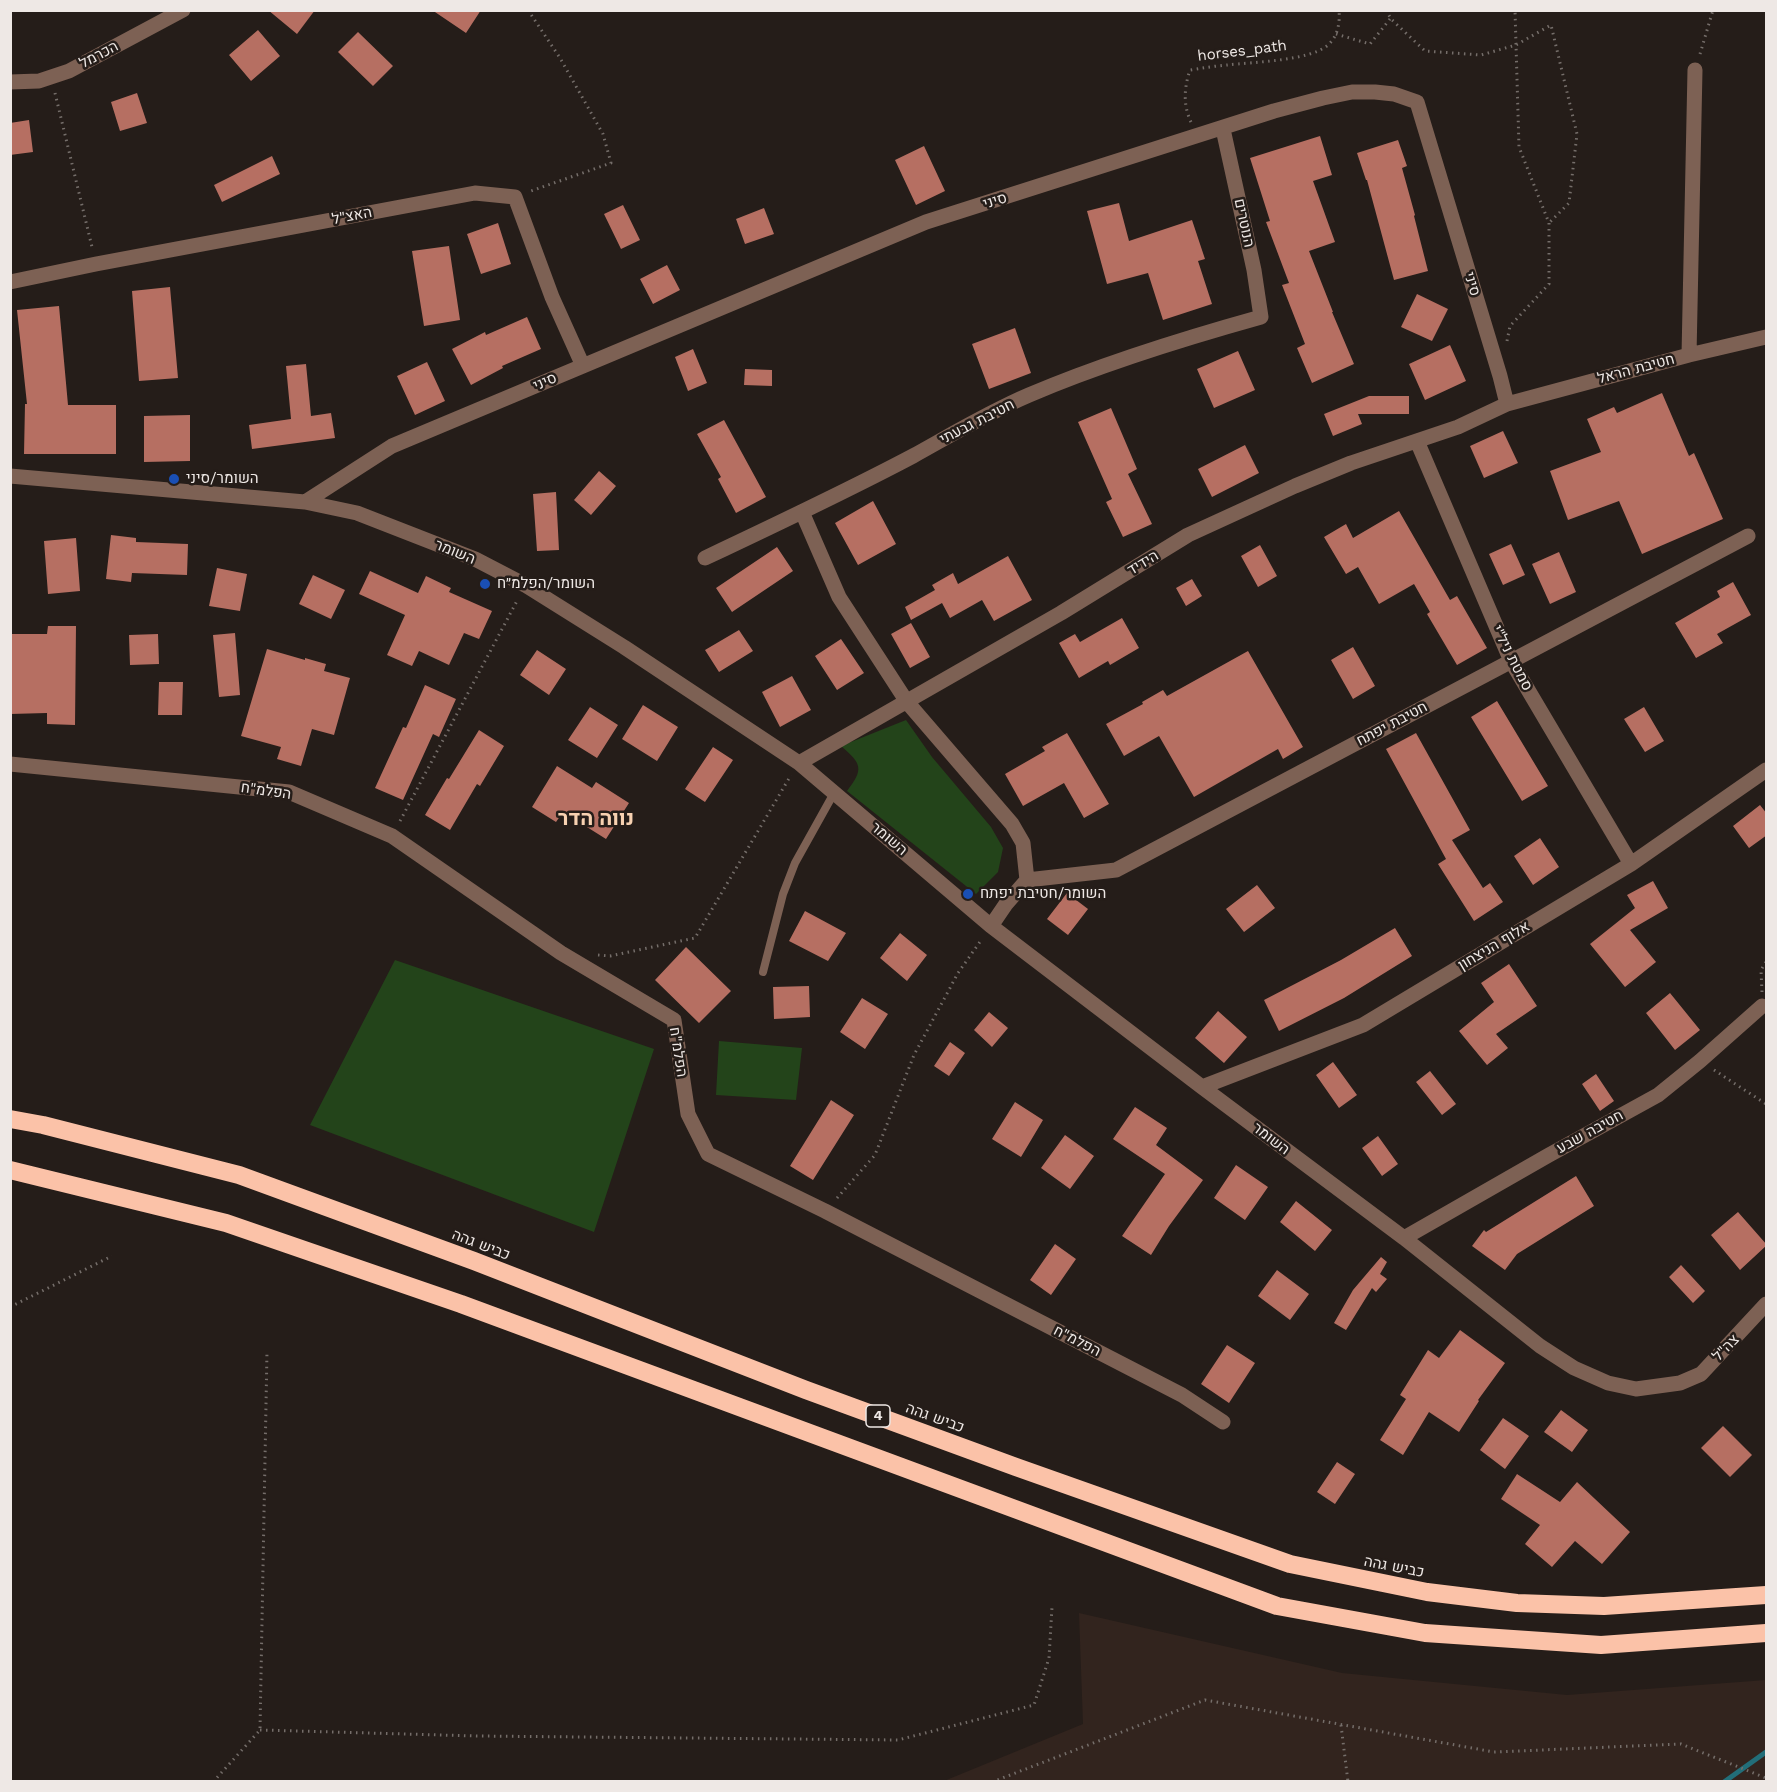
<!DOCTYPE html>
<html>
<head>
<meta charset="utf-8">
<style>
	body { margin:0 }
	#map { position:relative; width:1777px; height:1792px; overflow:hidden; background:#251d19; font-family:"Work Sans",sans-serif }
	canvas { display:block }
	.frame { position:absolute; inset:0; border:12px solid #eee8e5; pointer-events:none }
</style>
</head>
<body>
<div id="map">
<canvas width="1777" height="1792"></canvas>
<div class="frame"></div>
</div>
<script>
const c = document.querySelector('canvas').getContext('2d');
c.lineJoin = 'round';
function fillPath(path, color) {
  c.fillStyle = color;
  c.fill(path, 'evenodd');
}
function trace(path, color, width, dash) {
  c.strokeStyle = color;
  c.lineWidth = width;
  c.lineCap = dash ? 'butt' : 'round';
  c.setLineDash(dash || []);
  c.stroke(path);
}
function drawText(font, color, halo, rows, align = 'center') {
  c.font = font + ' "Work Sans",Heebo,sans-serif';
  c.lineWidth = 5;
  c.setLineDash([]);
  c.textBaseline = 'middle';
  c.strokeStyle = halo;
  c.fillStyle = color;
  for (const [text, x, y, turn = 0] of rows) {
    c.save();
    c.translate(x, y);
    c.rotate((+turn || 0) * Math.PI / 180);
    c.textAlign = isNaN(turn) ? turn : align;
    if (halo) c.strokeText(text, 0, 0);
    c.fillText(text, 0, 0);
    c.restore();
  }
}
fillPath(new Path2D(`
	M1079,1613L1342,1673L1567,1695L1766,1680V1781H944L1083,1724Z`), '#32241e');
fillPath(new Path2D(`
	M906,720L932,757L991,827L1003,848L998,872L976,894L847,791C864,769 862,764 841,746Z
	M395,960L654,1049L594,1232L310,1125Z
	M719,1041L802,1048L796,1100L716,1095Z`), '#23441a');
trace(new Path2D(`
	M1724,1782L1766,1752`), '#226e79', 5);
fillPath(new Path2D(`
	M268,10H315L297,34Z
	M432,10H481L466,33Z
	M258,30L280,56L251,81L229,55Z
	M358,32L393,66L373,86L338,52Z
	M137,93L147,123L120,131L111,102Z
	M29,120L33,152L10,155V123Z
	M1320,136L1332,175L1313,181L1335,242L1309,251L1333,312H1332L1354,364L1312,383L1297,348L1305,344L1282,285L1289,283L1266,222L1270,221L1250,158Z
	M1398,140L1407,166L1402,168L1415,215L1414,216L1428,271L1394,280L1367,180H1366L1357,153Z
	M924,146L945,191L916,205L895,160Z
	M272,156L280,174L222,202L214,185Z
	M1119,203L1129,241L1192,220L1205,259L1198,261L1212,304L1163,320L1148,273L1107,284L1087,211Z
	M623,205L640,240L621,249L604,214Z
	M764,208L774,234L745,244L736,219Z
	M498,223L511,264L481,274L467,234Z
	M449,246L460,320L424,326L412,251Z
	M667,265L680,290L653,304L640,279Z
	M170,287L178,378L139,381L132,291Z
	M1417,294L1448,309L1432,341L1401,327Z
	M59,306L68,405H116V454H24L25,404H27L17,310Z
	M527,317L541,349L502,366L503,368L471,385L452,349L485,332L486,335Z
	M1015,328L1031,373L989,389L972,344Z
	M1450,345L1466,381L1425,400L1409,364Z
	M693,349L707,383L688,391L675,357Z
	M1238,351L1255,390L1214,408L1197,369Z
	M427,362L445,401L415,415L397,376Z
	M306,364L311,416L331,413L335,438L252,449L249,425L291,419L286,366Z
	M745,369L772,370V386L744,385Z
	M1662,393L1689,456L1694,453L1723,519L1642,554L1619,501L1568,520L1550,471L1601,452L1587,419L1614,407L1617,413Z
	M1369,396H1409V414H1358L1362,424L1333,436L1324,414Z
	M1111,408L1137,469L1128,474L1152,524L1123,537L1106,502L1112,499L1078,422Z
	M190,415V461L144,462V416Z
	M724,420L766,497L736,513L718,479L721,477L697,434Z
	M1503,431L1518,463L1484,478L1470,446Z
	M1245,445L1259,473L1212,497L1198,469Z
	M599,471L616,486L591,515L574,500Z
	M556,492L559,550L537,551L533,494Z
	M873,501L896,544L858,565L835,523Z
	M1399,511L1450,600L1457,596L1487,648L1457,665L1427,614L1430,612L1414,584L1379,604L1358,567L1346,574L1324,537L1346,524L1353,538Z
	M111,535L136,538V542L188,544L187,575L132,573L131,582L106,579Z
	M76,538L80,591L48,594L44,541Z
	M1511,544L1525,575L1503,585L1489,554Z
	M1260,545L1277,576L1258,587L1241,556Z
	M777,547L793,571L732,612L716,588Z
	M1559,552L1576,592L1550,604L1532,564Z
	M1008,556L1032,600L994,621L982,600L950,618L942,603L911,620L905,607L935,590L932,585L953,573L958,584Z
	M217,568L247,574L240,611L209,606Z
	M370,571L418,593L426,576L451,588L449,592L492,611L479,639L464,633L449,665L419,651L412,666L387,655L405,615L359,594Z
	M313,575L345,590L331,619L299,604Z
	M1192,579L1202,596L1186,606L1176,588Z
	M1733,582L1751,615L1717,634L1723,643L1696,658L1675,623L1720,597L1717,591Z
	M1122,618L1139,648L1110,665L1108,661L1079,678L1059,643L1075,634L1080,642Z
	M911,623L930,657L910,668L891,634Z
	M48,626H76L75,725L47,724V713L10,714V634H47Z
	M739,630L753,651L719,672L705,650Z
	M235,633L240,695L219,697L213,635Z
	M158,634L159,664L130,665L129,635Z
	M841,639L864,673L837,690L815,656Z
	M1353,647L1375,686L1353,699L1331,660Z
	M267,649L305,660V658L326,664L324,671L350,678L334,735L312,729L301,766L277,759L281,747L241,736Z
	M537,650L566,669L549,695L520,675Z
	M1248,651L1303,747L1283,759L1278,749L1194,797L1159,736L1124,756L1106,724L1143,704L1142,702L1163,690L1167,696Z
	M792,676L811,710L780,727L762,692Z
	M159,682H183L182,715H158Z
	M425,685L456,699L439,737L433,734L403,800L375,788L403,727L406,728Z
	M1497,701L1548,786L1522,801L1471,717Z
	M643,705L678,727L657,761L622,739Z
	M590,707L618,725L597,758L568,740Z
	M1644,707L1664,741L1645,752L1624,719Z
	M479,730L504,746L480,786L477,784L450,830L425,815L447,778L449,779Z
	M1067,733L1109,804L1084,818L1064,783L1023,806L1005,774L1045,751L1042,747Z
	M1416,733L1470,830L1452,840L1483,888L1490,883L1503,902L1474,921L1438,864L1446,859L1386,749Z
	M713,747L733,760L705,802L685,789Z
	M557,766L592,788L596,782L629,803L606,839L563,812L556,822L532,807Z
	M1760,805L1767,814V835L1749,848L1733,826Z
	M1540,838L1559,867L1533,885L1514,856Z
	M1653,881L1668,908L1630,930L1656,962L1625,987L1590,944L1635,908L1627,895Z
	M1257,885L1275,908L1244,932L1226,909Z
	M1067,893L1088,909L1068,935L1047,919Z
	M805,911L846,933L828,961L789,941Z
	M1395,928L1412,956L1344,998L1279,1031L1264,1000L1341,960Z
	M900,933L927,955L907,981L880,958Z
	M686,947L731,991L699,1023L655,980Z
	M1509,964L1537,1006L1496,1034L1508,1048L1487,1065L1459,1031L1494,1002L1481,983Z
	M809,986L810,1017L774,1019L773,987Z
	M1670,993L1700,1030L1675,1050L1646,1013Z
	M862,998L888,1014L865,1049L840,1032Z
	M1218,1011L1247,1037L1224,1063L1195,1038Z
	M989,1012L1008,1028L992,1047L974,1030Z
	M950,1042L965,1053L949,1076L934,1066Z
	M1333,1062L1357,1095L1339,1108L1316,1075Z
	M1430,1071L1456,1104L1442,1115L1416,1082Z
	M1596,1074L1614,1101L1600,1111L1582,1084Z
	M831,1100L854,1115L813,1180L790,1166Z
	M1015,1102L1043,1120L1021,1157L992,1139Z
	M1135,1107L1167,1128L1156,1145L1203,1180L1169,1226L1151,1255L1122,1236L1165,1174L1113,1139Z
	M1065,1135L1094,1156L1070,1189L1041,1168Z
	M1378,1136L1398,1164L1382,1176L1362,1148Z
	M1236,1165L1268,1187L1245,1220L1214,1198Z
	M1576,1176L1594,1206L1517,1254L1505,1270L1472,1246L1484,1230L1486,1232Z
	M1296,1201L1332,1230L1315,1251L1280,1222Z
	M1738,1212L1767,1245L1740,1270L1711,1235Z
	M1055,1244L1076,1259L1051,1295L1030,1280Z
	M1381,1257L1387,1262L1380,1274L1387,1279L1376,1292L1372,1288L1346,1330L1334,1323L1353,1290Z
	M1681,1265L1705,1291L1693,1303L1669,1277Z
	M1277,1270L1309,1294L1290,1320L1258,1296Z
	M1460,1330L1505,1363L1478,1400L1479,1401L1459,1432L1429,1412L1403,1455L1380,1440L1406,1399L1400,1395L1428,1350L1439,1358Z
	M1227,1345L1255,1363L1229,1403L1201,1384Z
	M1561,1410L1588,1430L1572,1452L1544,1432Z
	M1503,1418L1529,1436L1505,1469L1480,1450Z
	M1723,1426L1752,1455L1730,1477L1701,1448Z
	M1337,1462L1355,1474L1335,1504L1317,1492Z
	M1517,1474L1560,1502L1577,1482L1630,1532L1602,1564L1575,1541L1552,1567L1525,1544L1540,1525L1501,1499Z`), '#b66f62');
trace(new Path2D(`
	M528,10L560,58L603,134L611,163L531,191
	M1386,10L1391,19L1425,51L1481,55L1516,45L1551,25L1577,134L1569,203L1549,223
	M1336,34L1370,44L1390,19
	M1700,54L1713,10
	M55,93L92,247
	M1191,122C1183,105 1184,88 1190,70C1203,68 1215,66 1227,65C1252,62 1310,61 1328,45C1338,36 1340,23 1339,10
	M1507,341L1510,326L1549,284V223L1519,147L1515,10
	M400,821L518,599
	M598,955L610,956L695,938L791,775
	M1762,992L1761,970L1766,962
	M1714,1070L1766,1104
	M837,1198L875,1155L914,1055L958,973L982,939
	M10,1307L112,1256
	M1341,1725L1348,1782
	M260,1730L477,1736L898,1740L1034,1705L1049,1658L1052,1607
	M213,1782L260,1730L267,1351
	M992,1782L1205,1700L1494,1752L1681,1744L1766,1778`), '#756e6a', 3, [1.5, 4.5]);
trace(new Path2D(`
	M763,972L783,894L795,863L834,793`), '#7d6154', 8);
trace(new Path2D(`
	M10,82L39,81L69,71L183,10
	M10,282L96,264L475,193L515,197L552,297L583,366
	M1689,355L1695,70
	M1417,441L1511,661L1631,864
	M10,476L305,502L357,513L475,559L525,585L624,647L799,763L991,926L1202,1087L1404,1238L1540,1346L1574,1368L1608,1383L1636,1389L1680,1383L1701,1374L1766,1304
	M305,502L392,446L926,222L1274,111L1323,98L1352,92H1375L1394,94L1417,102L1500,376L1507,404
	M802,512L839,597L907,702L1012,824L1023,843L1027,880L1006,904L991,926
	M705,558C775,525 845,492 913,456C951,435 989,412 1029,395C1104,363 1182,339 1261,317L1254,270L1223,129
	M799,763L1061,613L1188,535L1295,486L1351,463L1458,427L1507,404L1689,355L1766,337
	M10,764L289,792L392,836L561,953L674,1020L688,1114L708,1154L825,1211L1182,1395L1223,1422
	M1027,880L1116,870L1748,536
	M1202,1087L1363,1025L1631,864L1766,770
	M1404,1238L1549,1155L1658,1095L1700,1061L1762,1006`), '#7d6154', 15);
trace(new Path2D(`
	M10,1119L43,1125L239,1175L474,1261L806,1390L1016,1467L1290,1564L1427,1592L1517,1603L1604,1606L1766,1595
	M10,1170L226,1223L461,1304L1277,1606L1425,1633L1601,1645L1766,1633`), '#fbc2a8', 18);
for (const [x, y, r, color] of [
	[174,479,6,"#1a4fb4"],
	[485,584,6,"#1a4fb4"],
	[968,894,6,"#1a4fb4"]
]) {
  const dot = new Path2D();
  dot.arc(x, y, r, 0, 2 * Math.PI);
  c.fillStyle = color;
  c.fill(dot);
  trace(dot, '#251d19', 2);
}
for (const [x, y, w] of [
	[878,1416,24]
]) {
  const box = new Path2D();
  box.roundRect(x - w / 2, y - 11, w, 22, 4.5);
  c.fillStyle = '#251d19';
  c.fill(box);
  trace(box, '#eee8e5', 1.5);
}
drawText('bold 14px', '#eee8e5', null, [
	["4",878,1416]
]);
drawText('15px', '#eee8e5', '#251d19', [
	["horses_path",1242,51,-7],
	["הכרמל",99,55,-28],
	["סיני",995,201,-17],
	["האצ\"ל",352,216,-11],
	["הנוטרים",1244,223,78],
	["סיני",1472,284,73],
	["חטיבת הראל",1636,369,-15],
	["סיני",545,382,-23],
	["חטיבת גבעתי",977,422,-27],
	["השומר",455,552,22],
	["הידיד",1143,563,-31],
	["סמטת ניל\"י",1512,658,63],
	["חטיבת יפתח",1392,724,-28],
	["הפלמ\"ח",266,791,8],
	["השומר",889,839,40],
	["אלוף הניצחון",1494,946,-31],
	["הפלמ\"ח",678,1052,81],
	["חטיבה שבע",1590,1132,-29],
	["השומר",1271,1139,37],
	["כביש גהה",481,1245,21],
	["הפלמ\"ח",1077,1341,27],
	["צה\"ל",1726,1348,-46],
	["כביש גהה",935,1418,20],
	["כביש גהה",1394,1567,11]
]);
drawText('15px', '#eee8e5', '#251d19', [
	["השומר/סיני",186,479],
	["השומר/הפלמ״ח",497,584],
	["השומר/חטיבת יפתח",980,894]
], 'left');
drawText('bold 21px', '#f7d1b1', '#251d19', [
	["נווה הדר",596,819]
]);
</script>
</body>
</html>
